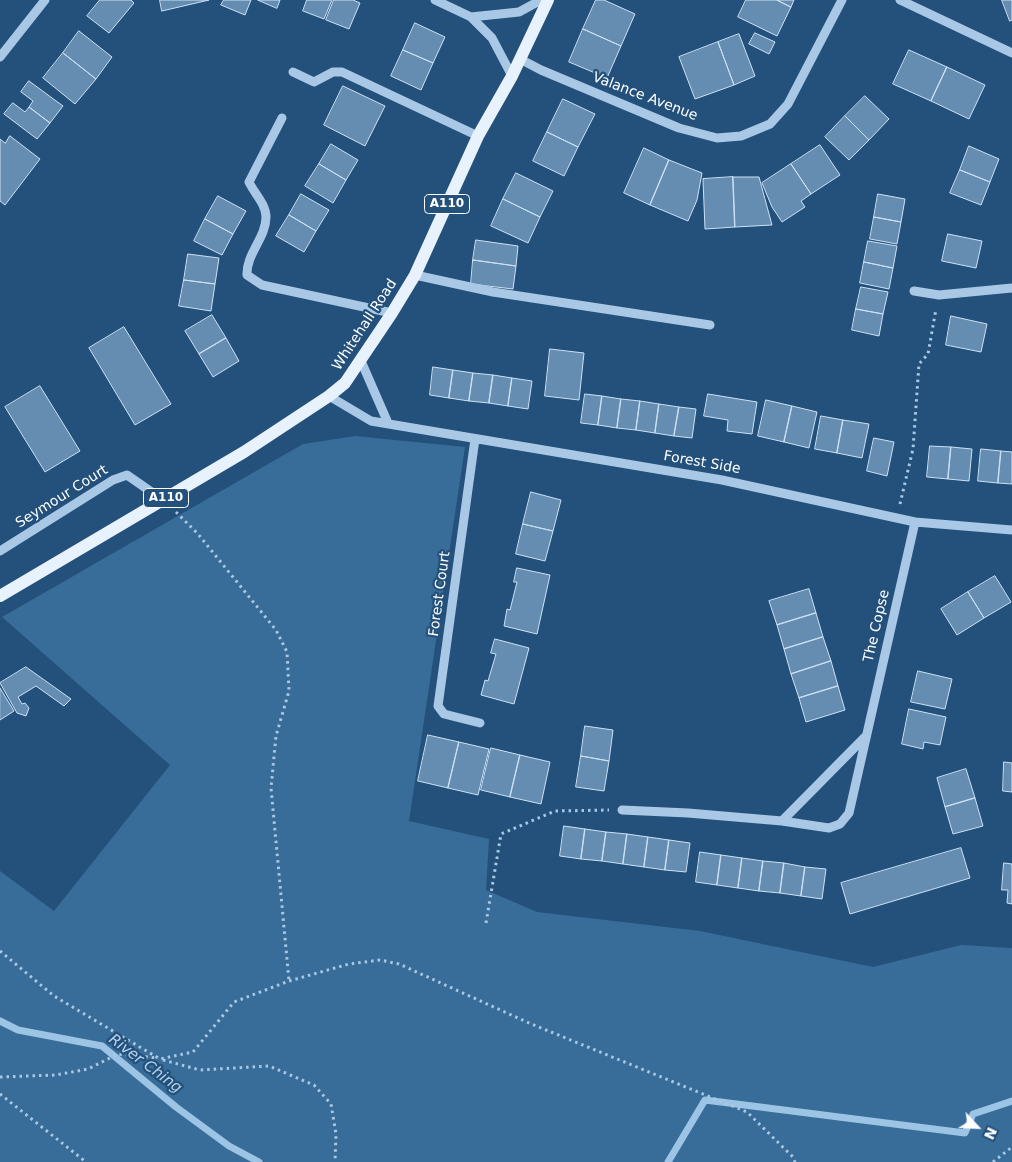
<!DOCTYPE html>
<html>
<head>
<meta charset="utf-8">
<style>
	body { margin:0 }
	#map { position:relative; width:1012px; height:1162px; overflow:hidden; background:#24517b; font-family:"DejaVu Sans",sans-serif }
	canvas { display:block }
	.north { position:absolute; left:952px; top:1102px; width:50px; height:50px; -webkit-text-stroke:4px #24517b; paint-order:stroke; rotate:115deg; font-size:14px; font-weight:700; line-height:20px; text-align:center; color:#fff }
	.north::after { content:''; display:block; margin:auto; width:18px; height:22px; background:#fff; clip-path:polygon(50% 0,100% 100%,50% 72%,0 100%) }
</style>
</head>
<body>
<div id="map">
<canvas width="1012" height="1162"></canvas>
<div class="north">N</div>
</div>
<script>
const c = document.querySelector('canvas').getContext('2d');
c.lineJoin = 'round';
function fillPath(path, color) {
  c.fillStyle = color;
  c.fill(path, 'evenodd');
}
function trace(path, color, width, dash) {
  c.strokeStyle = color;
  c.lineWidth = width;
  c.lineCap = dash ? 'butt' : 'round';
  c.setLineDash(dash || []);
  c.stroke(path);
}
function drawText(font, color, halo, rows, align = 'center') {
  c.font = font + ' "DejaVu Sans",sans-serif';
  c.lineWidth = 4.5;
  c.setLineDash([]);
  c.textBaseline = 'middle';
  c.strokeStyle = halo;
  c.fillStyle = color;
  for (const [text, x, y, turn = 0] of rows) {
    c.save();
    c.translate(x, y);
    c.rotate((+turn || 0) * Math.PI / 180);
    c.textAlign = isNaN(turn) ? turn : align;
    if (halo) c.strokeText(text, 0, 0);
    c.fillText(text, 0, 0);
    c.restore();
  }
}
fillPath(new Path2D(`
	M355,436L465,447L409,821L489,839L486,890L537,912L700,931L873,967L961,945L1012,948V1162H0V871L54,911L170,765L2,617L303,444Z`), '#386c99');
trace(new Path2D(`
	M0,1021L18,1030L102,1046L176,1107L229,1146L259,1162
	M668,1162L705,1100L965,1133L973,1114L1012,1101`), '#9cc4e5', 7);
const building = new Path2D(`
	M100,0H131L134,3L109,33L87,16Z
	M160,0H209L162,11Z
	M224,0H251L245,15L221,5Z
	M258,0H280L277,8Z
	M307,0H332L324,19L303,11Z
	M334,0H353L360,3L349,29L326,20Z
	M596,0H604L635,14L621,46L583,29Z
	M746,0H777L791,7L777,36L738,17Z
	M777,0H794L791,7Z
	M1002,0H1012V20L1010,21Z
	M415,23L445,37L433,63L403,50Z
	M583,29L621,46L607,78L569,62Z
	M79,31L112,57L96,79L63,53Z
	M755,33L775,42L769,54L749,44Z
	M739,34L755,76L734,85L718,42Z
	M718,42L734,85L695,99L679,57Z
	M403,50L433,63L421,90L391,76Z
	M909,50L947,67L931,101L893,84Z
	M63,53L96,79L75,104L43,78Z
	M947,67L985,85L969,119L931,101Z
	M29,81L63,106L50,123L29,107L33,101L21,92Z
	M343,86L385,106L365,146L324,125Z
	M865,96L889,119L869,140L845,116Z
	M563,99L595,114L578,147L547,132Z
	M13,103L25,112L29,107L50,123L37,139L4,114Z
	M845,116L869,140L849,160L825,137Z
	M547,132L578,147L564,176L533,161Z
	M10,136L40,159L5,205L0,201V139L5,143Z
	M331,144L358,160L346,180L319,164Z
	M820,145L840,175L811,194L791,164Z
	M969,146L999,159L990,182L960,170Z
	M644,148L669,160L650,205L624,193Z
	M669,160L702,173L697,200L688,221L650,205Z
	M319,164L346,180L333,203L305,186Z
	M791,164L811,194L801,201L805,207L782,222L772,207L762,183Z
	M960,170L990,182L981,205L950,193Z
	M516,173L553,191L540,217L503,199Z
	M733,177L735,227L705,229L703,179Z
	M733,177H759L772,225L735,227Z
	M301,194L329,210L316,231L289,215Z
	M878,194L905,199L901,222L874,217Z
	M218,196L246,211L233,234L205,219Z
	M503,199L540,217L528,243L491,226Z
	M289,215L316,231L304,252L276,236Z
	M874,217L901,222L897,244L870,239Z
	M205,219L233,234L222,255L194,241Z
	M948,234L982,241L976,268L942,261Z
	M476,240L518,246L516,266L473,260Z
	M868,241L897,246L893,268L864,262Z
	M188,254L219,258L215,284L184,280Z
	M473,260L516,266L513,289L471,284Z
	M864,262L893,268L889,289L860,283Z
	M184,280L215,284L211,311L179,306Z
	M861,287L888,292L883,314L856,309Z
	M856,309L883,314L879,336L852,330Z
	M212,315L226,338L199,354L185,331Z
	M951,316L987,324L981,352L946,345Z
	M124,327L171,404L135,425L89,348Z
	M226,338L239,361L213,377L199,354Z
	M550,349L584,353L579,400L545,396Z
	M433,367L453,370L449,398L430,395Z
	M453,370L473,373L469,401L449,398Z
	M473,373L493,375L489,403L469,401Z
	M493,375L512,378L508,406L489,403Z
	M512,378L532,381L528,409L508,406Z
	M40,386L80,451L45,472L5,407Z
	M585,394L602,396L598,425L581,423Z
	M708,394L757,402L752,434L727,431L728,420L704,416Z
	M602,396L621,399L617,428L598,425Z
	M621,399L640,401L636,430L617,428Z
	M766,400L792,406L784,442L758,436Z
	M640,401L659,404L655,433L636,430Z
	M659,404L679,407L674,436L655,433Z
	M792,406L817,412L809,448L784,442Z
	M679,407L696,409L692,438L674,436Z
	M821,416L843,420L837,453L815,449Z
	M843,420L869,424L862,458L837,453Z
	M874,438L894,442L887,476L867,471Z
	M930,446L951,447L948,479L927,477Z
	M951,447L972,449L969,481L948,479Z
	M981,449L1001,451L998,483L978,481Z
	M1001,451L1012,452V484L998,483Z
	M531,492L561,500L553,531L523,524Z
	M523,524L553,531L545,561L516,554Z
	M517,568L550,575L537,634L504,626L507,609L510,610L517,582H514Z
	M995,576L1011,602L984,618L968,592Z
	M809,589L816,613L777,625L769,601Z
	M968,592L984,618L957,635L941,609Z
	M816,613L823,637L784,649L777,625Z
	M823,637L831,661L791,674L784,649Z
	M495,639L529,648L514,704L481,695L485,680L488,681L496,654L491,653Z
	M831,661L838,686L799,698L791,674Z
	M26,667L71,699L64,706L36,686L18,697L22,704L25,703L29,708L26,716L17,713L0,683Z
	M918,671L952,679L945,709L911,702Z
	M838,686L845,710L806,722L799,698Z
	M0,688L14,711L0,720Z
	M909,709L946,717L940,745L924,742L923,749L902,744Z
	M585,726L613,730L609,761L581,756Z
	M428,735L459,742L448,788L418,781Z
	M459,742L489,749L478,795L448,788Z
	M491,748L520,755L510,797L481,790Z
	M520,755L550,762L541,804L510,797Z
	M581,756L609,761L604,791L576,787Z
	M1004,762L1012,763V792L1003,791Z
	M966,769L975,798L945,807L937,778Z
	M975,798L983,826L953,834L945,807Z
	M564,826L585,829L581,859L560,856Z
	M585,829L606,832L602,861L581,859Z
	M606,832L627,834L623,864L602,861Z
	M627,834L648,837L644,867L623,864Z
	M648,837L669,840L665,870L644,867Z
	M669,840L690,843L686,872L665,870Z
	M961,848L970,878L850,914L841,883Z
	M700,852L721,855L717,885L696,882Z
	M721,855L742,858L738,888L717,885Z
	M742,858L763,861L759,891L738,888Z
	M763,861L784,863L780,893L759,891Z
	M784,863L805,867L801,896L780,893Z
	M1004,863L1012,864V904L1007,903L1008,890H1002Z
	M805,867L826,869L822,899L801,896Z`);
fillPath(building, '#658db1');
trace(building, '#cbe1f4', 1);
trace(new Path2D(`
	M900,504L913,449L919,364L928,354L936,309
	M176,512L198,534L276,630L287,652L289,691L276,736L271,788L289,981
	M486,923L501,834L555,811L609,810
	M0,951L54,996L160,1059L193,1052L234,1002L289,981L349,964L380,960L399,964L529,1023L747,1112L793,1157L795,1162
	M163,1060L200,1070L269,1066L314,1085L331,1104L336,1134L335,1162
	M0,1077L56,1075L88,1069L118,1054L157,1058
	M0,1094L86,1162
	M993,1162L1012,1147`), '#a8c8e5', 3, [2.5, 4]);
trace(new Path2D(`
	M435,0L471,17L519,12L541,0
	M900,0L1012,53
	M471,17L492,38L512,76
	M0,57L45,0
	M520,59L541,70L679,128L717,138L741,136L770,124L788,104L842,0
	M293,72L314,82L333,72H342L478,136
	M282,118L249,182C254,193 266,204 266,217C266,238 246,254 247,275L262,285L392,313
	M415,275L493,292L710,325
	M914,291L939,295L1012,288
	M361,361L388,423
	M329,396L371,421L722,480L915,522L1012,530
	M475,439L438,706L444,714L480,723
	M0,551L113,480L127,475L163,500
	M622,810L688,813L782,821L829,828L840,824L849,813L915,522
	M782,821L865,737`), '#a8c8e5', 9);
trace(new Path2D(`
	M0,596L244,452L329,396L345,383L392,313L415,275L478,136L512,76L548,0`), '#e8f2fc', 12);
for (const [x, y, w] of [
	[447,204,45],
	[166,498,45]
]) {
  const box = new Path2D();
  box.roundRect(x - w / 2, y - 9.5, w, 19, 4);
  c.fillStyle = '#24517b';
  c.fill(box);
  trace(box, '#fff', 1);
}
drawText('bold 12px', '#fff', null, [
	["A110",447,204],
	["A110",166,498]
]);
drawText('14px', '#fff', '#24517b', [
	["Valance Avenue",645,97,21],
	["Whitehall Road",365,325,-57],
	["Forest Side",702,463,10],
	["Seymour Court",62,497,-32],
	["Forest Court",440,594,-82],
	["The Copse",877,626,-77]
]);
drawText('italic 15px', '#b3d2ed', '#24517b', [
	["River Ching",145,1064,37]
]);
</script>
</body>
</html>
